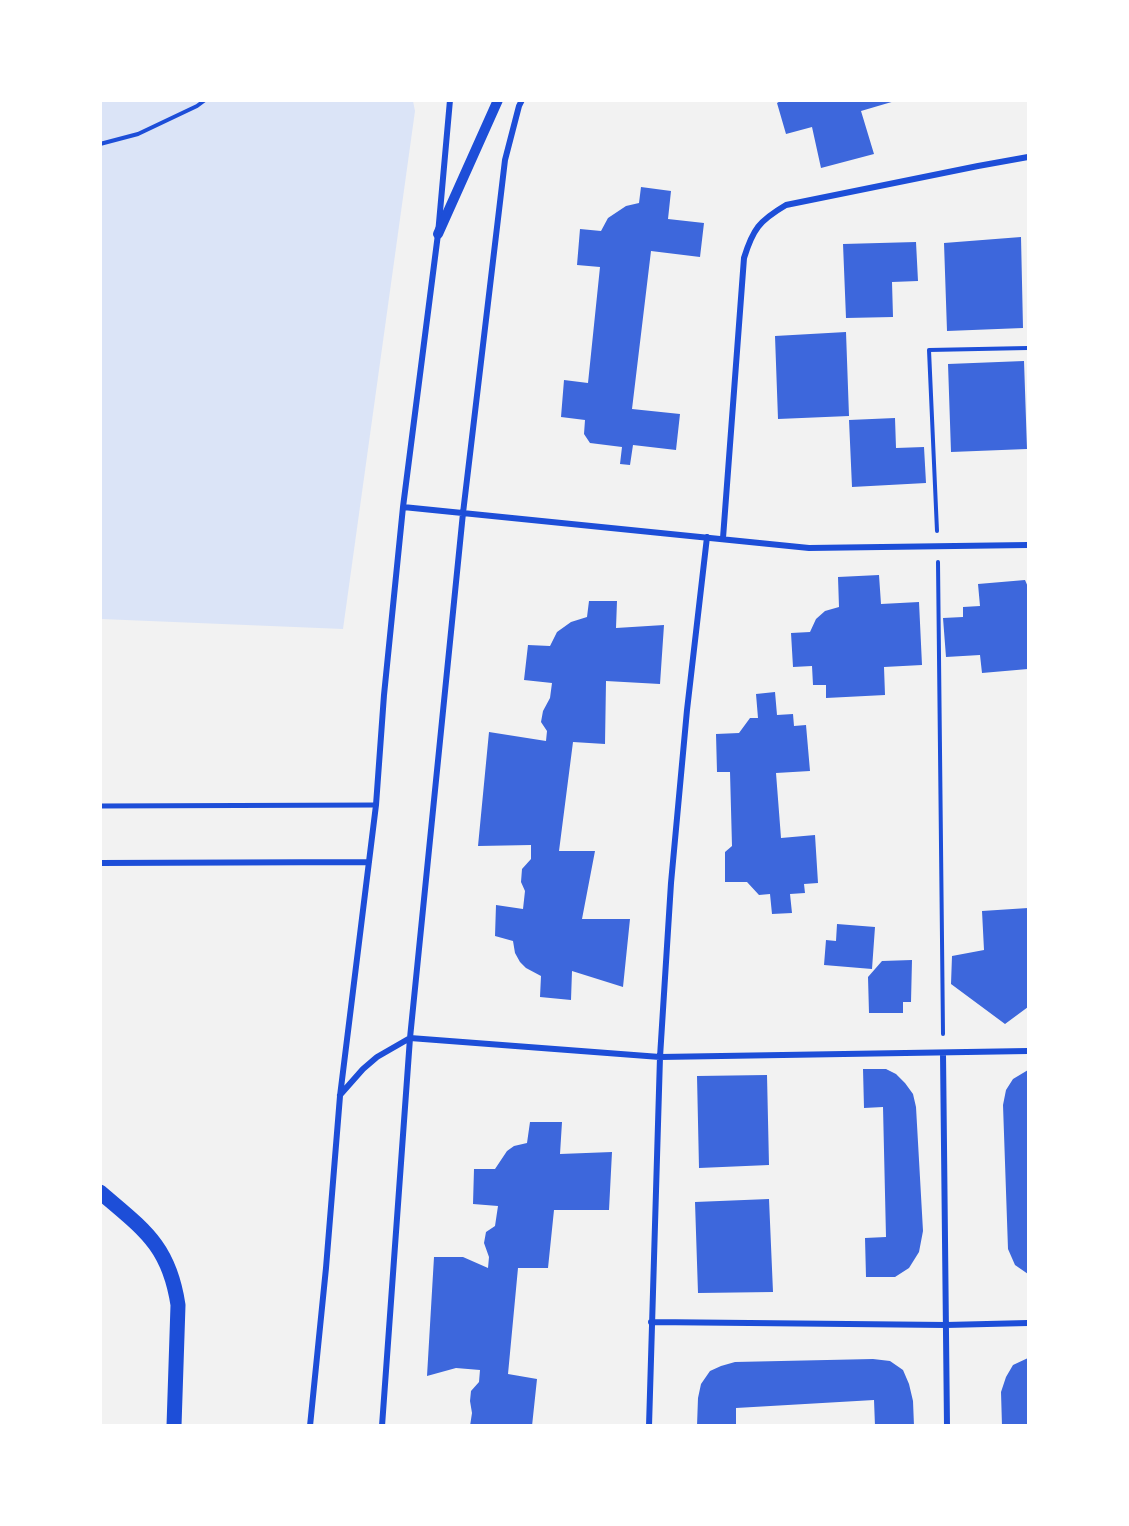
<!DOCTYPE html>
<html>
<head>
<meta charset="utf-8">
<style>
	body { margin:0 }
	#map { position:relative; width:1129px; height:1526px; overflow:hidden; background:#f2f2f2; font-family:Cabin,sans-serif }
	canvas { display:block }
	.frame { position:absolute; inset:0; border:102px solid #fff; pointer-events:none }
</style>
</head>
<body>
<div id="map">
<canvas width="1129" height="1526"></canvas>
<div class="frame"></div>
</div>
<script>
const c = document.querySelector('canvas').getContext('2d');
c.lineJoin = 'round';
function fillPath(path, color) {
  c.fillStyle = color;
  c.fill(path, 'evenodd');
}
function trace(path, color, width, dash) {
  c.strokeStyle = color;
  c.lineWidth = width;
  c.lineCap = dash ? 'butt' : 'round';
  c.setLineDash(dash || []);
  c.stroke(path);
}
fillPath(new Path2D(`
	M100,101H413L415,111L343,629L101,619Z`), '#dbe4f7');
fillPath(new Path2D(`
	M782,100H895V101L861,111L874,154L821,168L812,127L786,134L777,103Z
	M641,187L671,191L668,219L704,223L700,257L651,251L632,409L680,414L676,450L633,445L630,465L620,464L622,447L590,443L584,434L585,420L561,417L564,380L588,383L600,267L577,265L580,229L601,231L608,218L626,206L639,203Z
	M1021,237L1023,328L947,331L944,243Z
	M916,242L918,281L892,282L893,317L846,318L843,244Z
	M846,332L849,416L778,419L775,336Z
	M1024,361L1027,449L951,452L948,364Z
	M895,418L896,448L924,447L926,483L852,487L849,420Z
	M879,575L881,604L919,602L922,665L884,667L885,695L826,698V685H813L812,666L793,667L791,633L810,632L816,619L825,611L839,607L838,577Z
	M1025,580L1028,587V669L982,673L980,655L946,657L943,618L963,617V607L980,606L978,584Z
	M589,601H617L616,628L664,625L660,684L606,681L605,744L573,742L559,851H595L582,919H630L623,987L572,971L571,1000L540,997L541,976L526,968L520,962L515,953L513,941L495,936L496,905L523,909L525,891L521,882L522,869L531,859V845L478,846L489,732L546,741L547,731L541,722L543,711L550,698L552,683L524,680L528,645L550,646L557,632L571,622L587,617Z
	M775,692L777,715L793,714L794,726L806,725L810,771L776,773L781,838L815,835L818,883L804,884L805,893L790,894L792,913L772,914L770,894L759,895L747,882H725V852L732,846L730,772H717L716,734L739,733L750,718H758L756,694Z
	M1028,908V1007L1005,1024L951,984L952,956L984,950L982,911Z
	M837,924L875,927L872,969L824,965L826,940L836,941Z
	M912,960L911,1002H903V1013H869L868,977L882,961Z
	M863,1069H886L896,1074L905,1083L913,1094L916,1107L923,1231L919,1252L909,1268L895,1277H866L865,1238L886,1237L883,1107L864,1108Z
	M1028,1070V1274L1015,1265L1008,1249L1003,1105L1006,1090L1013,1079Z
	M767,1075L769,1165L699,1168L697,1076Z
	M530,1122H562L560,1154L612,1152L609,1210H554L548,1268H518L508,1374L537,1379L532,1426H470L472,1413L470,1401L471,1391L479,1382L480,1370L456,1368L427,1376L434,1257H463L488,1268L489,1257L484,1243L486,1232L495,1226L498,1206L473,1204L474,1169H495L507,1151L514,1146L527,1143Z
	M769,1199L773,1292L698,1293L695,1202Z
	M1028,1358V1426H1002L1001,1392L1006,1377L1013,1365Z
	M873,1359L890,1361L903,1370L909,1384L913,1401L914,1426H875L874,1400L736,1408V1426H697L698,1398L701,1384L710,1371L721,1366L735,1362Z`), '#3d67dc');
trace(new Path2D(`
	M100,144L138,134L197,106L205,100
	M937,531L929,350L1028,348
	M938,562L943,1034`), '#1d4ed8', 4);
trace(new Path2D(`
	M100,806L376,805`), '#1d4ed8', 5);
trace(new Path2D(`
	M522,100L519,106L505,160L463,513L410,1038L660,1057L1028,1051
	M403,507L809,548L1028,545
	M723,538L744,258C753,229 759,221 786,205L978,166L1028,157
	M100,863L369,862
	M943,1053L947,1426
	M340,1095L363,1069L377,1057L410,1038
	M651,1322L946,1325L1028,1323
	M310,1426L326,1268L340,1096L376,805L384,695L403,507L438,234L450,100
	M382,1426L410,1038
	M649,1426L660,1057L671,883L687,710L707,537`), '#1d4ed8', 6);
trace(new Path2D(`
	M438,234L498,100`), '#1d4ed8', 10);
trace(new Path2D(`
	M100,1192C143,1229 169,1245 178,1305L174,1426`), '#1d4ed8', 15);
</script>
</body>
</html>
